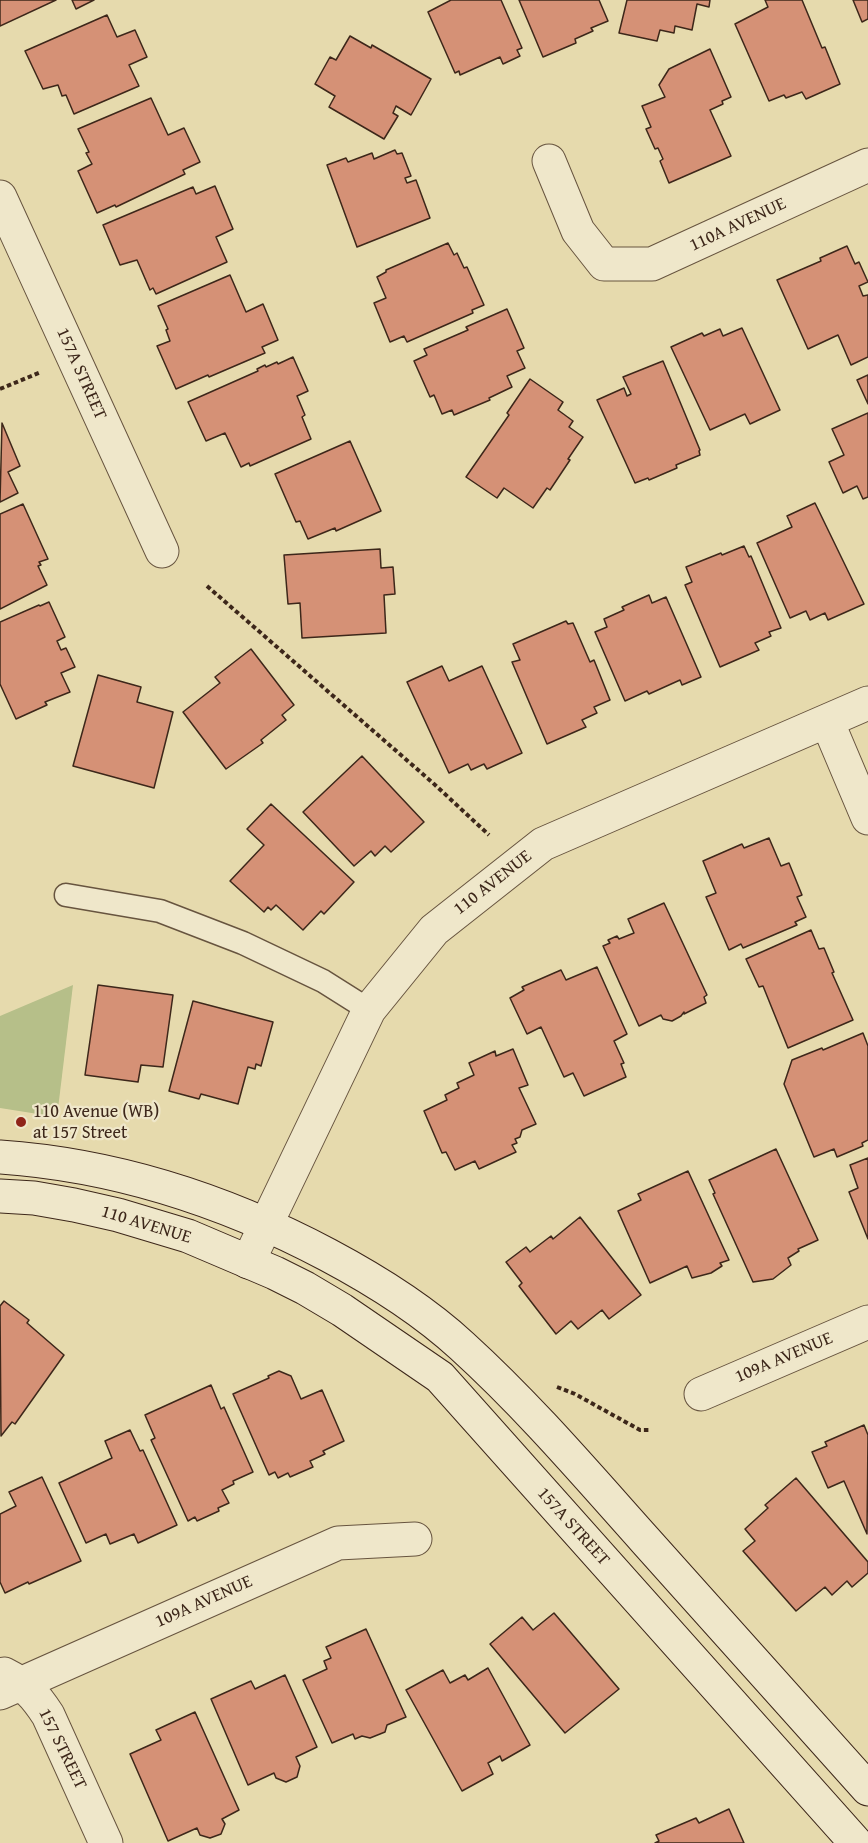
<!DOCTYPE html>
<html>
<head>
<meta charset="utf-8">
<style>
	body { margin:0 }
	canvas { display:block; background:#e6daad }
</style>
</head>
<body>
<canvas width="868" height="1843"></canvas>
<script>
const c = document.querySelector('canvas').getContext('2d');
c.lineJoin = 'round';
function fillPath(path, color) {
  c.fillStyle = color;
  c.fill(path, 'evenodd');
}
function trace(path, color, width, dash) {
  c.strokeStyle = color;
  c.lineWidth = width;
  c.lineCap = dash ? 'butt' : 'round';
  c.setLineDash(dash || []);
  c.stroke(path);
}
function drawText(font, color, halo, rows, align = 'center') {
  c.font = font + ' "Gentium Book Plus",serif';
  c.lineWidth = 4.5;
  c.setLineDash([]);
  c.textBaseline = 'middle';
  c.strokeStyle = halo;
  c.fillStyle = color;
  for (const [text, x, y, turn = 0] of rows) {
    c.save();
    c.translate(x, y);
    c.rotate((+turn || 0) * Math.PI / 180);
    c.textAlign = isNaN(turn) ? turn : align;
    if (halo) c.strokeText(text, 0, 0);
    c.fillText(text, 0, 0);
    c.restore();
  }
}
fillPath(new Path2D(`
	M73,985L57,1117L0,1108V1016Z`), '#b6bf89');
const building = new Path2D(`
	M0,0H56L0,26Z
	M72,0H94L76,9Z
	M451,0H501L522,48L517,50L520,56L503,64L500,57L460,75L459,71L455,73L428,12Z
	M519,0H599L608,21L591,28L593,31L575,39L576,43L543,57Z
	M627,0H710L709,7L697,4L692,30L675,26L674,33L660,30L657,41L619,33Z
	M765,0H802L822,48L825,47L840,84L806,99L802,92L786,98L784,95L769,101L735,24L768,7Z
	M853,0H868V19L862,22Z
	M107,15L117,37L135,30L147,57L129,65L139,86L74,114L66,95L62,96L58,85L43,89L25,51Z
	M350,36L371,48L372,45L431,79L411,115L396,106L393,113L398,116L384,139L329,107L335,96L315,84L330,57L336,60Z
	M710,49L731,97L722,101L723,104L710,110L731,156L669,183L660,161L663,159L658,148L655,149L646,129L651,127L642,106L665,97L659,85L669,69Z
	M151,98L168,135L184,128L200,162L183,170L185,174L116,207L115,205L97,213L78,171L92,164L86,153L89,152L78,129Z
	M395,150L397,154L402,153L411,176L405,178L407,183L416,180L430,218L357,247L327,165L346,158L348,162L372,153L374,159Z
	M215,186L233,229L216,237L227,262L156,294L153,288L150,290L137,260L120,265L103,225L193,187L196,194Z
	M448,243L454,255L457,253L464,268L467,267L484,305L472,310L473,313L407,342L404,336L390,342L374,303L386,298L377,277L386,272V270Z
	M847,246L855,264L859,262L868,282L859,286L863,296L868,295V357L851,365L838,335L808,349L777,280L821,261L820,258Z
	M230,275L246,312L263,304L278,340L262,347L265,353L209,377L208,375L176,389L157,346L170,341L166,330L168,329L158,306Z
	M507,309L524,348L517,351L525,368L507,376L512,387L489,398L490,400L454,415L452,410L442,414L434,395L430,397L414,361L427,355L424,349L468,330L466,327Z
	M742,328L780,410L750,424L745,414L710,430L671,347L702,333L704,336L720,329L723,336Z
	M293,357L308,391L297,396L305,415L302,417L311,439L250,466L249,463L241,467L225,433L206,441L188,402L258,371L257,369L265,365L266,367L277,362L278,364Z
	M663,361L700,450L699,451L700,455L676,465L677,468L649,480L648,478L635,483L597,400L624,388L627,396L631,394L623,377Z
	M868,375V404L857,380Z
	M530,379L563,402L558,410L573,421L569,427L583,437L568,459L570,460L550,490L547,488L533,508L504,488L497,498L466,477L509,415L507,413Z
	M868,413V497L863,499L857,486L843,493L829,462L844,455L832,429Z
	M2,423L20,466L8,472L18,493L0,502Z
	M350,441L381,511L336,531L335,528L308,539L300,521L296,522L275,474Z
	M815,503L864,604L828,620L825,613L810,620L806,611L790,618L757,543L792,527L787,516Z
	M23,504L48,559L39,562L41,565L38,566L47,585L0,609V514Z
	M744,546L749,557L751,556L781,628L769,632L771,636L755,643L759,650L720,667L685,585L692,582L686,567L721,553L722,555Z
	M380,549L381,568L393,567L395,594L384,595L386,633L302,638L300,603L288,604L284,555Z
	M649,595L652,603L666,597L701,677L682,685L680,680L649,694L647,691L625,701L595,632L607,627L604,619L624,610L622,607Z
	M49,602L65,637L57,641L61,650L66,648L75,667L61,673L70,692L45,702L47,705L16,719L0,684V622L39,605L40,606Z
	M566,621L568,624L573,623L590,662L594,660L610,700L594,707L597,713L582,720L586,727L547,744L512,662L520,660L513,644Z
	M251,649L294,705L282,715L286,720L261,740L263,743L226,769L183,712L220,683L215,677Z
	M442,666L449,681L482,666L522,753L487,769L484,764L471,770L468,764L449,773L407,682Z
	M98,675L141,687L137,702L173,712L154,788L73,766Z
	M362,756L424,822L391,852L385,846L375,856L371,851L354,866L303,812Z
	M271,804L354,882L324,914L321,911L303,930L276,905L271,910L268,907L264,912L230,881L264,845L247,829Z
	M769,838L781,866L789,863L802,895L797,897L806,917L795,922L797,925L743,948L741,944L729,950L706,897L716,893L703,861L742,844L744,848Z
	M664,903L707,995L704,997L706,1003L684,1014V1012L681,1016L672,1021L663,1019L661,1015L639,1026L603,946L610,943L608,940L617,936L619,939L634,933L628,919Z
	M811,930L819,949L824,948L834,972L832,973L853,1020L788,1048L763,986L759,987L746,959Z
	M597,967L627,1034L614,1041L624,1063L621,1064L626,1077L584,1096L573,1073L564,1077L541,1027L527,1034L510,998L524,990L522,987L561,970L566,980Z
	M98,985L173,995L163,1067L141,1065L138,1082L85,1075Z
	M193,1001L273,1022L261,1066L256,1064L255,1069L248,1067L238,1104L201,1094L199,1099L169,1091Z
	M863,1033L868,1046V1140L862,1143L863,1146L837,1157L834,1149L814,1157L784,1084L792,1060L822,1048L823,1050Z
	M513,1049L528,1085L519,1088L536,1124L522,1130L520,1137L515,1139L517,1143L512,1145L516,1152L479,1169L475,1161L455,1170L446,1152L442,1153L424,1111L447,1100L445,1095L459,1088L457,1083L474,1075L469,1063L495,1051L496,1056Z
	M776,1149L818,1240L798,1249L799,1251L788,1258L791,1265L773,1279L753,1282L713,1194L715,1193L709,1180Z
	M868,1158V1239L849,1192L858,1188L850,1165Z
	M688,1171L729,1260L720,1263L722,1266L711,1273L692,1278L687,1266L650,1283L618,1211L641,1200L638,1194Z
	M580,1217L641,1295L609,1319L602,1310L578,1329L571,1321L556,1334L519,1286L522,1283L506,1262L526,1247L530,1252L551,1236L553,1239Z
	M4,1301L29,1320L27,1323L64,1355L15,1424L12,1422L1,1436L0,1306Z
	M279,1371L291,1376L301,1399L322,1390L344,1441L323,1451L325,1454L310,1461L313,1467L290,1477L288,1473L278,1478L275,1472L269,1475L233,1394L269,1378L268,1376Z
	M211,1385L221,1409L224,1407L253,1472L233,1481L234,1484L222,1490L229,1503L218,1508L219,1511L197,1521L195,1517L188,1521L151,1440L155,1438L145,1415Z
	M864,1425L868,1435L867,1534L844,1481L828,1488L812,1452L827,1446L825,1442Z
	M130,1430L140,1451L143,1450L177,1525L138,1543L134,1534L110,1544L106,1534L86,1543L59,1483L112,1458L105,1441Z
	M42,1477L81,1561L29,1584L28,1582L5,1593L0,1582V1514L16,1506L9,1492Z
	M796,1478L868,1562V1573L852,1587L847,1581L832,1595L825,1587L796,1611L743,1551L755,1541L745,1529L768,1508L765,1505Z
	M554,1613L619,1689L565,1733L490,1644L522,1617L533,1630Z
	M366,1629L406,1717L387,1725L385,1732L370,1738L362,1736L355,1739L353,1734L332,1743L303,1680L327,1669L324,1661L331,1658L326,1647Z
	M488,1668L530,1745L502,1761L500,1756L488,1763L493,1774L462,1791L406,1690L443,1670L450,1683L465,1675L468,1680Z
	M285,1675L317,1747L296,1757L300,1766L297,1777L286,1782L276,1778L274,1773L248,1785L211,1699L251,1681L255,1689Z
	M195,1712L239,1810L222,1819L225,1824L221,1834L210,1838L200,1835L197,1828L168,1841L130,1754L161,1740L156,1730Z
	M729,1809L744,1843H655L659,1841L656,1835L696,1818L699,1823Z`);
fillPath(building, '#d59176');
trace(building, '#3d271a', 1.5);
const lane = new Path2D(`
	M66,895L160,911L243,943L323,981L369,1010`);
const street = new Path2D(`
	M549,161L578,231L604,264H652L868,165
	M0,197L162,551
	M827,721L868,818
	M248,1262L369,1010L434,930L543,844L868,703
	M701,1394L868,1322
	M4,1674C26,1685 35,1695 48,1715L106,1843
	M0,1693L338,1543L415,1539`);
const secondary = new Path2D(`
	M0,1157C116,1165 226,1201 328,1255C375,1280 423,1310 462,1346C528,1406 586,1474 645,1540C719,1623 794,1706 868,1789
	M0,1196L34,1198L74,1205L118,1215L188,1236L275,1273L305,1288L342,1310L440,1377L856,1843`);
trace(lane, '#67543f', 25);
trace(street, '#67543f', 35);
trace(secondary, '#3d271a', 35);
trace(new Path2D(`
	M0,389L41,372
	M207,586L433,783L489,835
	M557,1387L575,1394L640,1430H650`), '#3d271a', 4, [4.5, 3]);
trace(lane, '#efe7ca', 22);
trace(street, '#efe7ca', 33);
trace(secondary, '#efe7ca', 33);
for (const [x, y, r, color] of [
	[21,1122,6,"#8f2418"]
]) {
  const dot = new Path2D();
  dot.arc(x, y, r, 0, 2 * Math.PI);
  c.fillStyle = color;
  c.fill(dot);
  trace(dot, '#efe7ca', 2);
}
drawText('18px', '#3d271a', '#efe7ca', [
	["110A AVENUE",738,225,-25],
	["157A STREET",81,374,66],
	["110 AVENUE",493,883,-38],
	["110 AVENUE",146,1225,17],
	["109A AVENUE",784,1358,-23],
	["157A STREET",573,1527,48],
	["109A AVENUE",204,1602,-24],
	["157 STREET",62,1749,64]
]);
drawText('18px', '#3d271a', '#efe7ca', [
	["110 Avenue (WB)",33,1112],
	["at 157 Street",33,1133]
], 'left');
</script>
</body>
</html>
